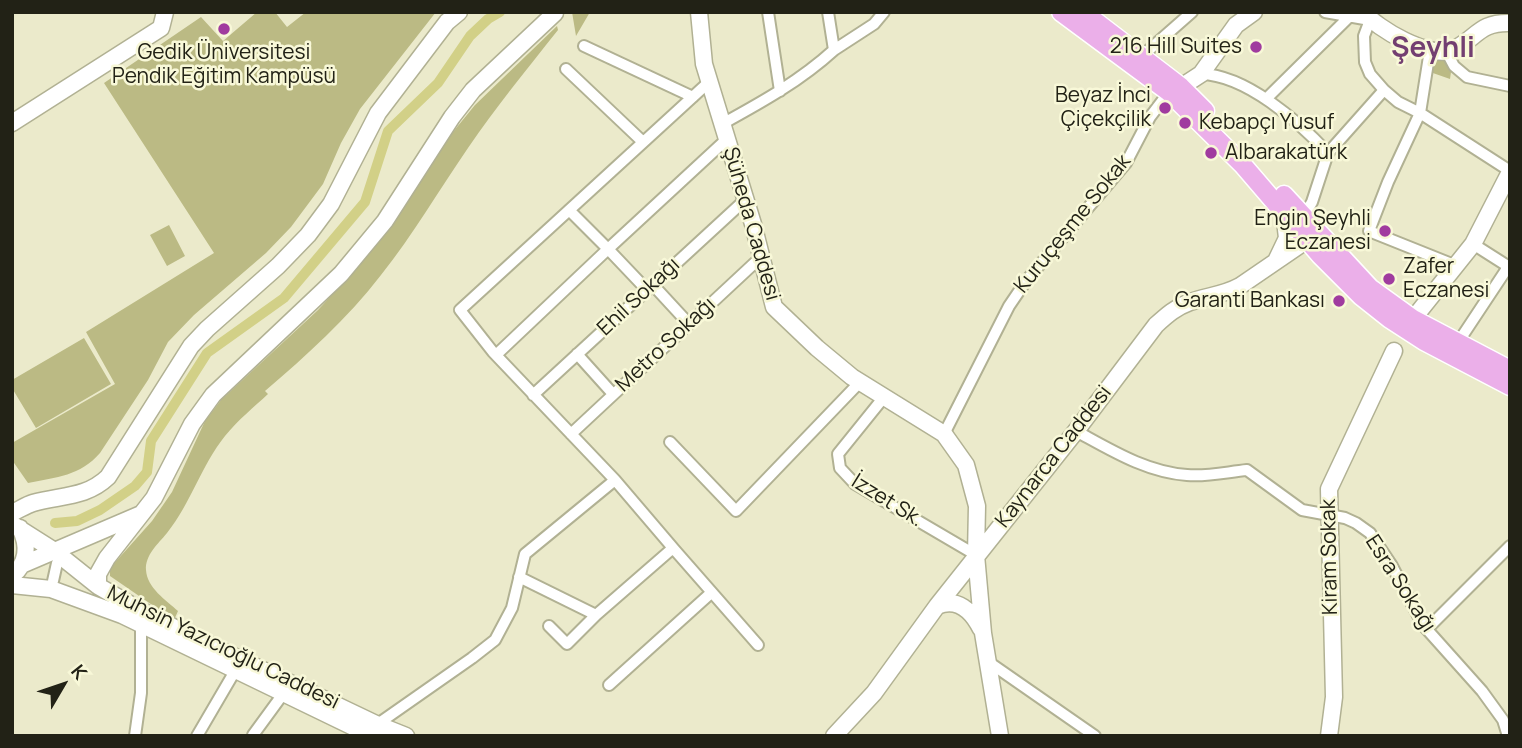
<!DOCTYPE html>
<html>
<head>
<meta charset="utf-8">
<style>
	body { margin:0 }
	#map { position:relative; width:1522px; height:748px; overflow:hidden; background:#ebeacb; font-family:Manrope,sans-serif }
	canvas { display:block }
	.frame { position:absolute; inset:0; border:14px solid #222216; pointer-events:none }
	.north { position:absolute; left:28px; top:650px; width:70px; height:70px; -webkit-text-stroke:5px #f8f8d8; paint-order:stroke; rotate:51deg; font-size:19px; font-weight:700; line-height:28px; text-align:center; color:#222216 }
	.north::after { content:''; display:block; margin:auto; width:24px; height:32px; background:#222216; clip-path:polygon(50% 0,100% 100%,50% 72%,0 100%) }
</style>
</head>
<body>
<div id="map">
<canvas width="1522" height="748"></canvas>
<div class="frame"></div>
<div class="north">K</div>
</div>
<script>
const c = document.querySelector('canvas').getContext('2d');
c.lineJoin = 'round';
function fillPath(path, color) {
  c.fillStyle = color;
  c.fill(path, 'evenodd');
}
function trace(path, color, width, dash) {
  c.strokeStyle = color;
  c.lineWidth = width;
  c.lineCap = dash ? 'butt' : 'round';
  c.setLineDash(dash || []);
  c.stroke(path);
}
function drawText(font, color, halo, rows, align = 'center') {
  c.font = font + ' Manrope,sans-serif';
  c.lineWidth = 5;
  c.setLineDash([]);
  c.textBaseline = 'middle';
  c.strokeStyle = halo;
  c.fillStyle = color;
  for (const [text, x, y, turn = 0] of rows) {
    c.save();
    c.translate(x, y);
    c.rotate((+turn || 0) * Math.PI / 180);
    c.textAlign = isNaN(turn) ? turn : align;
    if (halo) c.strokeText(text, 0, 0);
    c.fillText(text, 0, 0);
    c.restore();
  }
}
fillPath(new Path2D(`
	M257,12H275L287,27L306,12H436L360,109L341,143L323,184L291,227L266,253L194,315L168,342L148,380L100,453C80,476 57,477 28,483L12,460V443L115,384L86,332L214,253L104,83L201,17L223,41Z
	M572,12H590L576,36Z
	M557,26L558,30C527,69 496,107 468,148C439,190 413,235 381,275C347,319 307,355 265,391L268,394C254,407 238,420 225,436C201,466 191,503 167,533C158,544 145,555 146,570C147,588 166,600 178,611L174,620L110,576V568L152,521L172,492L205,421L221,400L318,310L360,264L453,132L475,105Z
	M1434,54L1441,56L1451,72L1450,79L1430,72Z
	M169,225L185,256L167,266L150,235Z
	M84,338L111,384L36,428L12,388V380Z`), '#bbba84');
trace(new Path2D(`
	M55,523L77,521L100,510L135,486L147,472L151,441L207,353L284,298L365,202L388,131L438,83L470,36L488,19L500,12`), '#d2d087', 10);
const street = new Path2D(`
	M768,12L780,91
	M828,12L834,50L874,24L884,12
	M1325,12L1370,20L1364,36L1365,62L1370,74L1384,90L1398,102L1420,113L1510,171
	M584,46L693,97
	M1430,50L1420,113L1388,182L1369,231L1454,265
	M1446,51L1454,66L1467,77L1510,86
	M1142,56L1192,12
	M566,69L643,142
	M1201,74C1246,75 1298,121 1328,153
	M1266,99L1350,16
	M722,124C762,102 800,81 834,50
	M569,210L608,249L727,139
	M1304,216L1312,202L1328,153L1384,90
	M653,285L689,324
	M1457,344L1506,270V265L1473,244
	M577,354L613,394
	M496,355L608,249L647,290
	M533,395L745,200
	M884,397L838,454L840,468L855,484L976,555
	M1076,431C1111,450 1146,472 1187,475C1206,477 1227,472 1247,470L1302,510L1345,518L1356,523L1370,533L1392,566L1423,625L1482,691L1503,720L1508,736
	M571,434L761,257
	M944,434L1009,306L1026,281L1126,163L1150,117L1169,92
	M670,442L736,511L860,382
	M673,548L758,645
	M519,577L596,615L673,548L615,480
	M53,581L57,563
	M549,626L567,644L596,615
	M1427,629L1510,546
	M990,663L1095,736
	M609,685L711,593
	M372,728L472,658L495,640L512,608L525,554L615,480L493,352L460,310L709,82
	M253,735L283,694
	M135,736L141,693V625
	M197,736L235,671`);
const secondary = new Path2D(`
	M699,12L704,64L753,224L774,307L817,348L852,377L944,434L966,465L977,506L976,555L983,633L1000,736
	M1364,12C1377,29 1430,59 1452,50C1477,39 1478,22 1510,23
	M1181,87L1201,74L1236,25L1254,12
	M12,123L161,28L165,12
	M1276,261L1287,238L1284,212
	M1413,319L1473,244L1510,172
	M12,513C19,510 26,505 33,503C61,495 86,498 108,477L191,346L207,329L278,266L308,235L331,204L378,113L447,22L459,12
	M12,524L53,550L98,586L138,609L181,631L376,724L406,736
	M24,564L141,514
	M12,576C28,563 29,546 20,528
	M12,585L51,589L122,615L372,736
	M98,586V574L107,558L154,498L192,424L213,395L341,274L385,221L452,117L473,90L555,13
	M937,606C957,597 972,611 981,629
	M834,736L874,693L937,606L1076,431L1156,325C1167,315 1176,307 1190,302C1207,296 1224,295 1240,286L1316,234
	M1329,736L1334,697L1329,489L1394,351`);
const primary = new Path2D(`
	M1061,12L1169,92L1242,164L1320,255L1361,296L1390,319L1424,341L1510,386
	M1083,12L1181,87L1205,111
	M1284,195L1370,288L1413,319L1510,370`);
trace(street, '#b1b193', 14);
trace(secondary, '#b1b193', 19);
trace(primary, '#fff', 21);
trace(street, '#fff', 10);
trace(secondary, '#fff', 16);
trace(primary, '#ebafe9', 18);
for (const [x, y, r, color] of [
	[224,29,7,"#a03b9f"],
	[1256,47,7,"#a03b9f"],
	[1165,108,7,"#a03b9f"],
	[1185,123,7,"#a03b9f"],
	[1211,153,7,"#a03b9f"],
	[1385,231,7,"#a03b9f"],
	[1389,279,7,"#a03b9f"],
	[1339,301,7,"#a03b9f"]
]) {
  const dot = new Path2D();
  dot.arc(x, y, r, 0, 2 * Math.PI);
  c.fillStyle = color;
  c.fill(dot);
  trace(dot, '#f8f8d8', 2.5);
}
drawText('21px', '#222216', '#f8f8d8', [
	["216 Hill Suites",1242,47],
	["Gedik Üniversitesi",224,53,"center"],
	["Pendik Eğitim Kampüsü",224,77,"center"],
	["Beyaz İnci",1151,96],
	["Çiçekçilik",1151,120],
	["Kebapçı Yusuf",1199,123,"left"],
	["Albarakatürk",1225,153,"left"],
	["Engin Şeyhli",1371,219],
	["Eczanesi",1371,243],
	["Zafer",1403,267,"left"],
	["Eczanesi",1403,291,"left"],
	["Garanti Bankası",1325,301]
], 'right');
drawText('21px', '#222216', '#f8f8d8', [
	["Şüheda Caddesi",751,224,74],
	["Kuruçeşme Sokak",1073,224,-51],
	["Ehil Sokağı",639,297,-43],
	["Metro Sokağı",666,345,-43],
	["Kaynarca Caddesi",1054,457,-52],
	["İzzet Sk.",887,501,32],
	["Kiram Sokak",1330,557,-91],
	["Esra Sokağı",1400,584,57],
	["Muhsin Yazıcıoğlu Caddesi",223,648,26]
]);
drawText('bold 28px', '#733f71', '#f8f8d8', [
	["Şeyhli",1433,49]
]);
</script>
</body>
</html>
